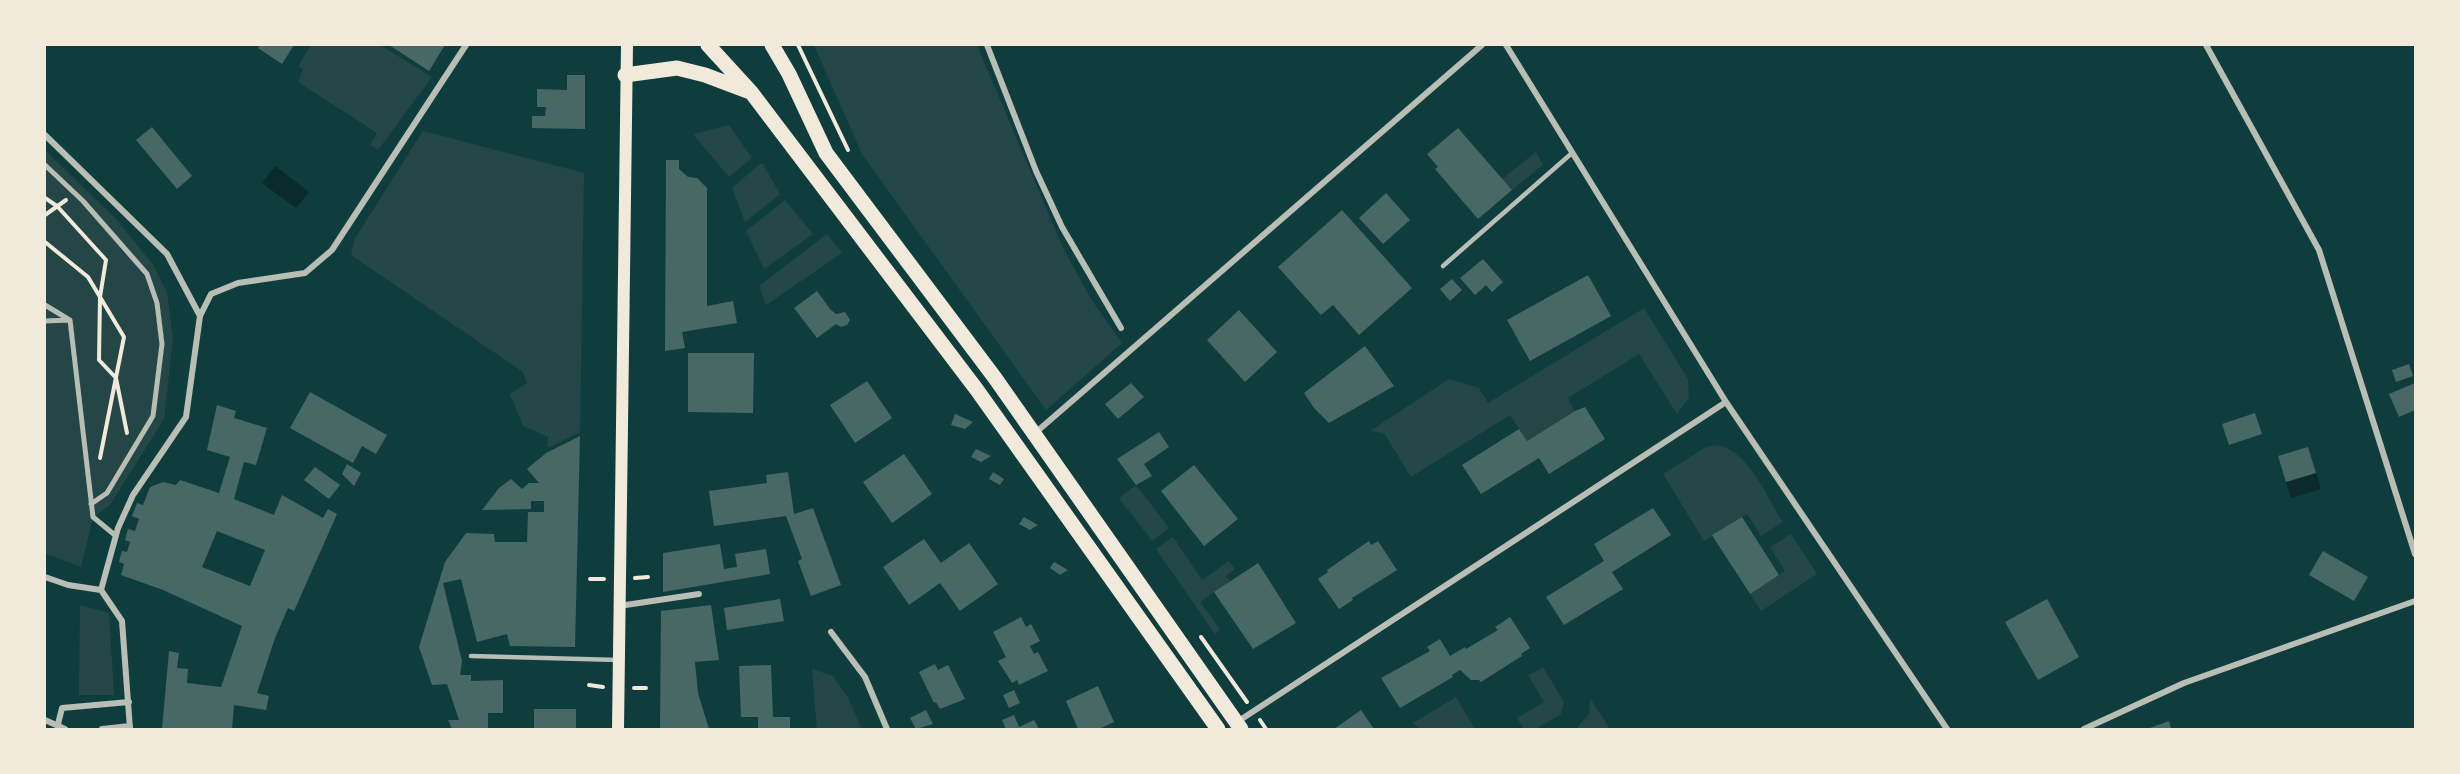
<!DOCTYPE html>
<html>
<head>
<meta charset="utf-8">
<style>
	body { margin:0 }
	#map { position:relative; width:2460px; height:774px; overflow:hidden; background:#0f3d3e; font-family:"Sofia Sans Condensed",sans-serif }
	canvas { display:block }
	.frame { position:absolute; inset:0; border:46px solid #f1e9da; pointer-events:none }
</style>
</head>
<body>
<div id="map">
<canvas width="2460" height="774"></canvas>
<div class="frame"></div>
</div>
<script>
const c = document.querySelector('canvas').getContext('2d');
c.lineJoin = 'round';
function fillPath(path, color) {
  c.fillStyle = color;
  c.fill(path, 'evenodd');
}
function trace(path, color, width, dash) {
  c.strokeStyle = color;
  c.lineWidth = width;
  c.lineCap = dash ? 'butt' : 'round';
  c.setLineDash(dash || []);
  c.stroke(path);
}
fillPath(new Path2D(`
	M311,45H380L432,77L378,150L370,145L377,133L298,82L303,69L298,66Z
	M814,45H977L1063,248L1091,299L1122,343L1046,410L862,154Z
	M729,125L752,158L729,177L693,134Z
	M423,131L584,173L580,432L548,448V437L523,426L510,394L527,383L523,372L351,255L354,240Z
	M45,150L117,220L154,266L167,293L173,338L164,419L110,505L93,517L81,567L45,553Z
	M1536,152L1543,165L1512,190L1502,179Z
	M760,164H763L780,194L745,222L732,188Z
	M785,200L813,234L764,269L746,231Z
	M827,234L842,253L766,305L759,286Z
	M1644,308L1688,379L1689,398L1677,414L1639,354L1568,398L1575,411L1527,441L1510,415L1411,477L1384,433L1370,431L1449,379L1479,388L1488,403Z
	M1718,445C1750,453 1766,496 1783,522L1761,536L1747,514L1704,541L1663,474L1706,447Z
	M1136,485L1169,528L1152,541L1119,498Z
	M1791,534L1817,574L1761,611L1750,594L1785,571L1770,547Z
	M1173,537L1202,580L1229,561L1235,569L1226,576L1231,581L1200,602L1220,629L1215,634L1156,549Z
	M80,605L109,613L114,695H79Z
	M1543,667L1564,702L1561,714L1536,729H1524L1517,718L1544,702L1528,675Z
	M812,669L833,676L847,696L862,729H817Z
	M1456,697L1475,729H1420L1413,723Z
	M1590,698L1610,729H1576L1589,714Z`), '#244646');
fillPath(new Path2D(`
	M275,166L309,192L296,208L262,183Z
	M2316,473L2321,489L2291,498L2286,482Z`), '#0a2a2b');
fillPath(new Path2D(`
	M260,45H294L282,64L258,48Z
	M389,45H445L429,71Z
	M567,75H585V129L532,128V116H545L546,107H537V89L567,90Z
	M152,127L192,176L177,189L136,140Z
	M1458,128L1512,190L1478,219L1435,169L1438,167L1427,154Z
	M666,160H679V169L688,177L697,178L707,188V306L733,301L737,323L682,332L685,348L665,351Z
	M1386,193L1410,220L1383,244L1359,218Z
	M1342,210L1412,288L1359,335L1333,305L1321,315L1278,267Z
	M1483,259L1503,282L1492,292L1486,285L1475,295L1460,278Z
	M1588,275L1611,316L1530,361L1507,320Z
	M1452,279L1462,290L1450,301L1440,289Z
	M817,291L830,309L836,314L845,312L850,320L847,325L841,327L836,324L817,338L794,308Z
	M1239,310L1277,352L1245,382L1207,340Z
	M1365,346L1394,386L1329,423L1314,408L1304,393Z
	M688,353H754L753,413L688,412Z
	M2409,364L2413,376L2396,382L2392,370Z
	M867,381L892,418L855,443L830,405Z
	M1131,383L1144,397L1118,419L1105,404Z
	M2415,383V410L2399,417L2389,394Z
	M310,392L387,435L376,454L362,446L353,463L290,428Z
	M217,405L236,411L234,418L267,428L256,465L244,462L234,499L274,515L282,495L323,518L328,509L337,514L294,611L288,608L275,638L257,693L269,696L266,710L234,705L232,729H162L169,651L179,653L177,668L188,669L187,683L221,687L242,626L163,590L121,575L124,564L119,562L122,551L127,552L130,542L125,540L128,529L135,531L139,519L132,516L137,503L143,505L150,487L163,482L176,485L180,480L219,493L230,457L207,450ZM217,531L265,550L250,586L202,567Z
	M1585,407L1605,439L1549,474L1539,458L1481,494L1462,465L1519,429L1527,441L1575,411Z
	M2255,413L2262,434L2229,445L2222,424Z
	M955,414L973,422L965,429L951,425Z
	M1159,432L1169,447L1144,464L1152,476L1136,485L1117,459Z
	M580,436L575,647L510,646L507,634L477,642L461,579L443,583L462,661L460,675H471V681L503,680V713H488V729H452L448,720H459L447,684L432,685L419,647L445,562L466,533L494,534L495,542H527L528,512H544V501H531V509L482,510L499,488L511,479L522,489L529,483H539L527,469L546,453Z
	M2308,447L2316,473L2286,482L2278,456Z
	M976,449L991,456L981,462L971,457Z
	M904,454L932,494L892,523L863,482Z
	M347,464L361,473L354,486L342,474Z
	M1194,465L1238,519L1204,546L1161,491Z
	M315,467L340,485L329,499L304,480Z
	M788,472L794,514L813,508L841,585L811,596L798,561L802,559L786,516L714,526L709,491L767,483L766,475Z
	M993,472L1004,479L1000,485L989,479Z
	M1653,508L1671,535L1612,572L1623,589L1564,625L1546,597L1604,561L1594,544Z
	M1024,517L1038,525L1030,530L1019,524Z
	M1742,517L1779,575L1750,594L1712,535Z
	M924,539L941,563L969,543L998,584L960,611L940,583L909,605L883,567Z
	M1369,541L1371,545L1378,541L1397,570L1352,598L1353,600L1339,609L1318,579L1328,572L1327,570Z
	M720,544L724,569L737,567L735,554L766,549L770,574L663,592V553Z
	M2323,551L2368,577L2354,601L2309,575Z
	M1054,562L1068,570L1060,575L1050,568Z
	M1258,563L1296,623L1253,649L1214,592Z
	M780,599L784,621L727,630L724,608Z
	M2047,599L2079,657L2038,680L2005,622Z
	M711,605L719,660L695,662L698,693L709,729H660L661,611Z
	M1021,617L1026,627L1031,624L1040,641L1030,646L1034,654L1038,652L1048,671L1019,685L1017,680L1012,683L998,661L1006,657L993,632Z
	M1510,617L1530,648L1521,654L1522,656L1481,682L1479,680H1471L1460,670L1452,675L1453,677L1400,708L1381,678L1430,651L1427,647L1440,639L1450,656L1465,647L1466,649L1498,630L1495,627Z
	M935,664L938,670L948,665L965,699L940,709L936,702L934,703L919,672Z
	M771,665L773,717H790V729H758V717H741L739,666Z
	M1098,686L1114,722L1099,729H1078L1066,701Z
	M1014,690L1020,703L1009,708L1003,695Z
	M534,709H576V729H534Z
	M926,710L933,724L916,729L910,718Z
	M1361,710L1374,729H1334Z
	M1014,715L1019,727L1034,720L1039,729H1006L1002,720Z
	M2169,721L2171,729H2147Z`), '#486865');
trace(new Path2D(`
	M798,45L848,150
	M45,198L57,206L106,260L100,297L99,360L116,378L127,433
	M45,215L66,200
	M45,242L88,277L124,337L100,458
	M635,578L648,577
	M590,579H604
	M1201,637L1247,702
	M589,685L603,687
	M634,688H646
	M1260,720L1266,729`), '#f1e9da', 4);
trace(new Path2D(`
	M1443,266L1572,153
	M471,656L618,660`), '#b8beb3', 4.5);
trace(new Path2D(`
	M45,165L83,201L147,274L157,303L162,344L153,416L107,493L91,504
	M45,305L68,319
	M45,321L70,320L93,517L116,536`), '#b8beb3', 5);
trace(new Path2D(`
	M987,45L1036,171L1062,227L1121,328
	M1506,45L1726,402L1947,729
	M2206,45L2319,250L2415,554
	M45,135L167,254L200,316
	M1034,434L1482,45
	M45,577L68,585L101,590L122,621L130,729
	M101,590L118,528L133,495L186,417L200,316L211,294L238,283L305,273L332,250L466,45
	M619,606L699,594
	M831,632L865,677L887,729
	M45,720L65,729
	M1237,722L1726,402
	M58,724L62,708L129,702
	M102,729L130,726
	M2084,729L2184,683L2415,601`), '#b8beb3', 6);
trace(new Path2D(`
	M618,729L627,45`), '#f1e9da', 12);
trace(new Path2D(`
	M708,45L751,92L977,390L1218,729
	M772,45L789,74L826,153L995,378L1241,729
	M625,75L677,68L705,75L750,92`), '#f1e9da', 15);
</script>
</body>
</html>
